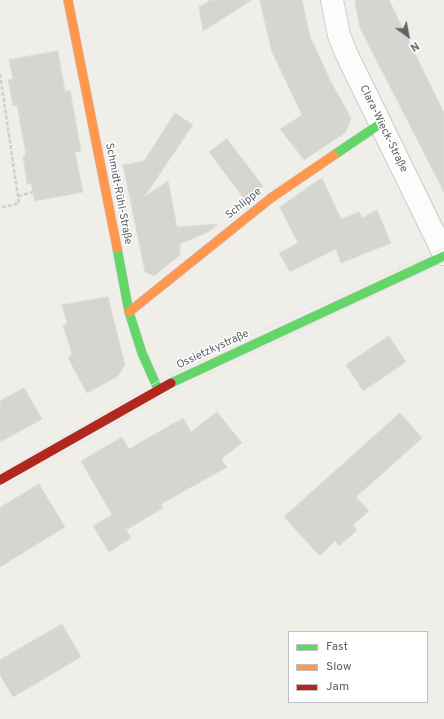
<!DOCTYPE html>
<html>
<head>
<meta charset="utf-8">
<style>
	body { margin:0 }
	#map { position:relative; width:444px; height:719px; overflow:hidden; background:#efeee9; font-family:Overpass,sans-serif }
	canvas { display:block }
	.legend { position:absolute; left:288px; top:631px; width:140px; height:72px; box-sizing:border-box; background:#fff; border:1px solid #bfc0c3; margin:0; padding:5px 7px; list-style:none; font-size:12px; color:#5e6268 }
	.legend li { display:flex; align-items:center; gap:8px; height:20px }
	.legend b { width:20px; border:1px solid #bfc0c3 }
	.north { position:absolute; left:388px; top:16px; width:40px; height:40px; -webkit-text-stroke:3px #fff; paint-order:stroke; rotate:148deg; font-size:11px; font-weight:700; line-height:16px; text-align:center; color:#5e6268 }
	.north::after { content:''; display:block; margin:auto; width:14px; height:18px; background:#5e6268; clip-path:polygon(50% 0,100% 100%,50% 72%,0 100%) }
</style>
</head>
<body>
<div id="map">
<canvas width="444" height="719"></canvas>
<ul class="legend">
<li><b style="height:5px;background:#63d668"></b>Fast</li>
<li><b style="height:5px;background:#ff974d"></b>Slow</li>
<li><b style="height:5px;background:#b3261e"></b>Jam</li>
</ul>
<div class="north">N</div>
</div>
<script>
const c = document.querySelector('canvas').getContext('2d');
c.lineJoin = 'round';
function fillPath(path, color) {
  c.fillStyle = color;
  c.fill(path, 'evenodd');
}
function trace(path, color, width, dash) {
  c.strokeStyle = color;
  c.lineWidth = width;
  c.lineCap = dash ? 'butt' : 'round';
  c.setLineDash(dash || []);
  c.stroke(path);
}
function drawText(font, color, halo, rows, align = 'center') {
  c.font = font + ' Overpass,sans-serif';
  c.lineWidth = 3;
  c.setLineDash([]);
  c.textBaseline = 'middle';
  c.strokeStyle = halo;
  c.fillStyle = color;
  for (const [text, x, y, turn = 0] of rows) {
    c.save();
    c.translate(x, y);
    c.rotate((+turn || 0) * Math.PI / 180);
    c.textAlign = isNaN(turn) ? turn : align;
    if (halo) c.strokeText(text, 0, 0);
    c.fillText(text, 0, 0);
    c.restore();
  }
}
const building = new Path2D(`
	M211,0H252L203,31L199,7Z
	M260,0H302L310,36L330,80L351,118L346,132L304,160L280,129L302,115L272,52Z
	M355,0H389L444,113V192L360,28Z
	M58,51L65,91L70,90L79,139L81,151L75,152L83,192L35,201L31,183L27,184L23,156L26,155L17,105L13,106L8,80L13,79L9,60Z
	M175,113L193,125L144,197L168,181L177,227L218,224L208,232L180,244V255L154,276L145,272L123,165L144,161Z
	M227,139L263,186L245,200L209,152Z
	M322,178L341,219L359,212L362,218L377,210L391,243L341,263L336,249L290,272L279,253L298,243L280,207Z
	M108,297L125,365L118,376L87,393L68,358L72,354L63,325L67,324L62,305Z
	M389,336L406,362L363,391L346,365Z
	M24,388L42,419L0,442V401Z
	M217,412L242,443L221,459L227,467L161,504L163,508L126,530L131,538L109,552L93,526L112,515L81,461L122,437L129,449L183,418L191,432Z
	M400,413L422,438L356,497L369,511L353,525L357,530L339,546L335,541L320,556L284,517Z
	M39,484L65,527L0,567V508Z
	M62,624L81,657L13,697L0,675V660Z`);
fillPath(building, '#d5d5d2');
trace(building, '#deddd8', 1);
const street = new Path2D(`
	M332,0L339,35L346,53L444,254`);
const fast = new Path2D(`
	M334,155L380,124
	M117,248L129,312L142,353L158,389
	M171,383L444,256`);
const slow = new Path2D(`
	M68,0L117,248
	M129,312L271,198L334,155`);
const jam = new Path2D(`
	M0,480L171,383`);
trace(street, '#cccccb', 24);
trace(fast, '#cbcbca', 10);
trace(slow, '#cbcbca', 10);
trace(jam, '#cbcbca', 10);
trace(new Path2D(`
	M0,74L19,203L0,208
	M18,196L33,192`), '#cbd1cd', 2.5, [4, 2]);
trace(street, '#fdfcfc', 22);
trace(fast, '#63d668', 9);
trace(slow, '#ff974d', 9);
trace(jam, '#b3261e', 9);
trace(new Path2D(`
	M0,474L155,383L214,352L444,248
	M0,490L166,394L444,262`), '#e4e5e4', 1);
drawText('11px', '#5e6268', '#fff', [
	["Clara-Wieck-Straße",383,129,64],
	["Schmidt-Rühl-Straße",118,194,79],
	["Schlippe",244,204,-39],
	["Ossietzkystraße",213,350,-25]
]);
</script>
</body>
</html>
